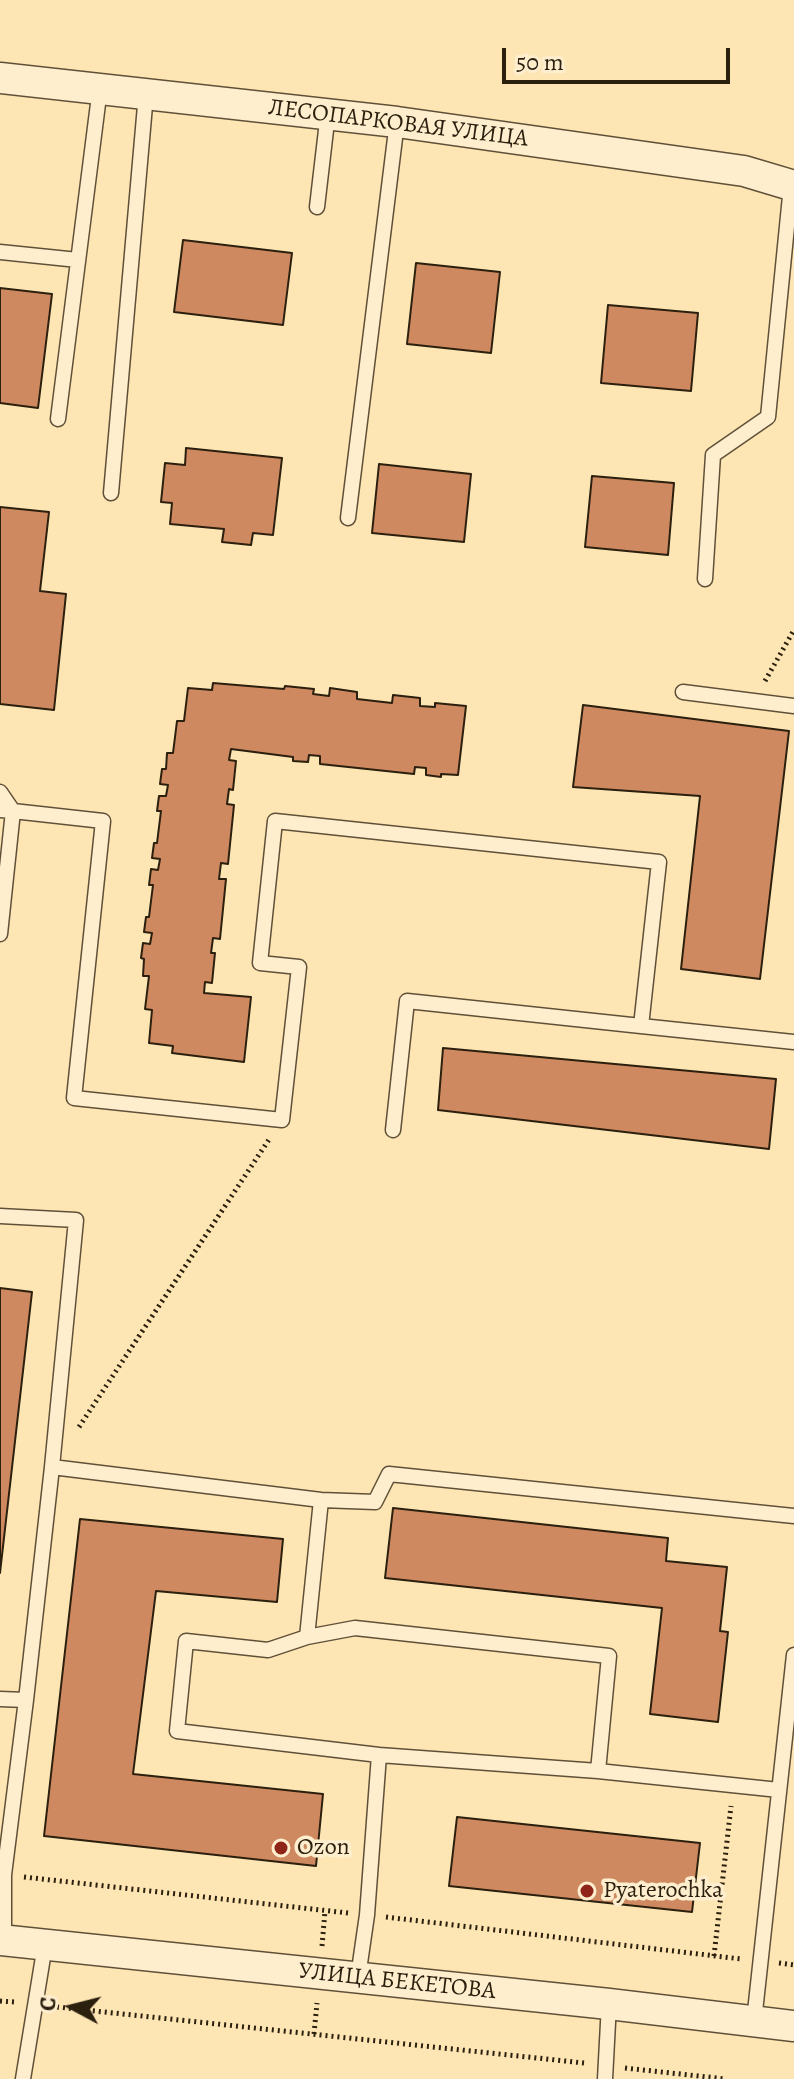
<!DOCTYPE html>
<html>
<head>
<meta charset="utf-8">
<style>
	body { margin:0 }
	#map { position:relative; width:794px; height:2079px; overflow:hidden; background:#fde5b4; font-family:Alegreya,serif }
	canvas { display:block }
	.north { position:absolute; left:32px; top:1967px; width:80px; height:80px; -webkit-text-stroke:6px #feeece; paint-order:stroke; rotate:277deg; font-size:22px; font-weight:700; line-height:32px; text-align:center; color:#2b1f0e }
	.north::after { content:''; display:block; margin:auto; width:28px; height:36px; background:#2b1f0e; clip-path:polygon(50% 0,100% 100%,50% 72%,0 100%) }
	.scale { position:absolute; left:502px; top:48px; width:228px; height:36px; box-sizing:border-box; border:4px solid #2b1f0e; border-top:0; padding-left:10px; font-size:24px; line-height:28px; white-space:nowrap; color:#2b1f0e; -webkit-text-stroke:6px #feeece; paint-order:stroke }
</style>
</head>
<body>
<div id="map">
<canvas width="794" height="2079"></canvas>
<div class="north">С</div>
<div class="scale">50 m</div>
</div>
<script>
const c = document.querySelector('canvas').getContext('2d');
c.lineJoin = 'round';
function fillPath(path, color) {
  c.fillStyle = color;
  c.fill(path, 'evenodd');
}
function trace(path, color, width, dash) {
  c.strokeStyle = color;
  c.lineWidth = width;
  c.lineCap = dash ? 'butt' : 'round';
  c.setLineDash(dash || []);
  c.stroke(path);
}
function drawText(font, color, halo, rows, align = 'center') {
  c.font = font + ' Alegreya,serif';
  c.lineWidth = 7;
  c.setLineDash([]);
  c.textBaseline = 'middle';
  c.strokeStyle = halo;
  c.fillStyle = color;
  for (const [text, x, y, turn = 0] of rows) {
    c.save();
    c.translate(x, y);
    c.rotate((+turn || 0) * Math.PI / 180);
    c.textAlign = isNaN(turn) ? turn : align;
    if (halo) c.strokeText(text, 0, 0);
    c.fillText(text, 0, 0);
    c.restore();
  }
}
const building = new Path2D(`
	M183,240L292,253L283,325L174,312Z
	M416,263L500,272L491,353L407,344Z
	M0,288L52,294L38,408L0,403Z
	M608,305L698,313L691,391L601,383Z
	M186,448L282,458L273,535L253,533L251,545L222,542L224,529L170,524L172,503L161,502L165,463L185,465Z
	M379,464L471,474L464,542L372,533Z
	M592,476L674,483L668,555L585,547Z
	M0,507L49,512L40,591L66,594L54,710L0,704Z
	M213,683L284,689L285,686L314,689L313,694L329,696L330,688L357,692V699L392,703L393,695L420,698V706L435,707V703L466,706L458,775L441,774V777L426,775V768L415,767L414,774L320,764V756L309,755L308,762L293,761V757L231,749L229,760L236,761L233,790L229,789L227,804L234,805L228,864L221,863L219,879H226L220,939L213,938L211,953H215L212,983L205,982L204,993L251,997L244,1062L172,1053L173,1046L149,1043L152,1010L145,1009L149,976H143L144,959L141,958L143,943L150,944L152,933L144,932L146,917H149L153,885H149L151,869L158,870L160,859L152,858L154,843H157L161,811H157L159,796H166L168,785L160,784L162,769H166L167,753H173L177,721H184L188,688L212,690Z
	M583,705L789,731L760,979L681,969L700,796L573,787Z
	M443,1048L776,1079L769,1149L438,1110Z
	M0,1288L32,1292L0,1573Z
	M393,1508L668,1538L666,1561L727,1567L720,1631L728,1632L718,1722L650,1714L662,1608L385,1578Z
	M80,1519L283,1539L277,1602L156,1591L133,1774L323,1794L316,1866L44,1836Z
	M457,1817L700,1843L692,1912L449,1886Z`);
fillPath(building, '#ce8960');
trace(building, '#2b1f0e', 2);
const service = new Path2D(`
	M317,207L328,113
	M0,252L78,260
	M58,419L100,88
	M111,493L146,94
	M348,518L397,122
	M705,579L713,455L768,417L791,186
	M683,692L794,706
	M0,792L13,811L103,821L74,1098L282,1120L299,967L260,963L275,821L659,862L641,1026L794,1042
	M0,810L13,811L0,934
	M393,1130L407,1001L641,1026
	M0,1216L76,1220L52,1467
	M307,1637L321,1500
	M0,1699L26,1700L4,1875V1940
	M26,1700L52,1467L321,1500L375,1502L389,1474L794,1516
	M598,1771L779,1790
	M358,1977L367,1915L379,1755L177,1731L186,1641L268,1650L307,1637L355,1628L609,1656L598,1771L379,1755
	M754,2021L794,1655
	M23,2079L45,1945
	M605,2079L609,2004`);
const minor = new Path2D(`
	M0,78L397,122L744,171L794,186
	M0,1940L609,2004L794,2026`);
trace(service, '#605038', 17);
trace(minor, '#605038', 33);
trace(new Path2D(`
	M765,681L794,630
	M79,1427L270,1138
	M24,1877L348,1913
	M386,1917L741,1959
	M322,1946L325,1911
	M714,1956L731,1806
	M779,1963L794,1965
	M0,2001L15,2002
	M57,2007L584,2063
	M314,2034L317,2003
	M625,2068L726,2079`), '#2b1f0e', 5, [2, 4]);
trace(service, '#feeece', 14);
trace(minor, '#feeece', 30);
for (const [x, y, r, color] of [
	[281,1848,8,"#8f2418"],
	[587,1891,8,"#8f2418"]
]) {
  const dot = new Path2D();
  dot.arc(x, y, r, 0, 2 * Math.PI);
  c.fillStyle = color;
  c.fill(dot);
  trace(dot, '#feeece', 3);
}
drawText('24px', '#2b1f0e', '#feeece', [
	["ЛЕСОПАРКОВАЯ УЛИЦА",398,124,7],
	["УЛИЦА БЕКЕТОВА",397,1982,6]
]);
drawText('24px', '#2b1f0e', '#feeece', [
	["Ozon",297,1848],
	["Pyaterochka",603,1891]
], 'left');
</script>
</body>
</html>
